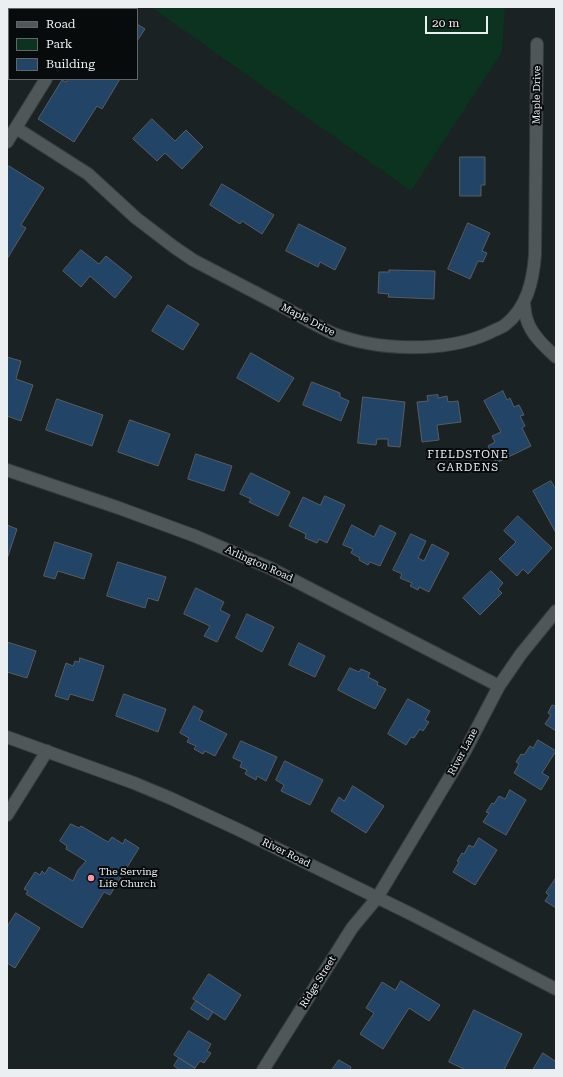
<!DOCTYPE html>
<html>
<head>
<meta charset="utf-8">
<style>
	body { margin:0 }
	#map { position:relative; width:563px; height:1077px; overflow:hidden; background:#1b2224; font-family:"Roboto Serif",serif }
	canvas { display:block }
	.frame { position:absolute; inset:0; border:8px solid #ebeff1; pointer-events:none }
	.legend { position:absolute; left:8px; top:8px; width:130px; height:72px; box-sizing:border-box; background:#080b0c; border:1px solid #636668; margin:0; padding:5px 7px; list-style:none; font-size:12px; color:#ebeff1 }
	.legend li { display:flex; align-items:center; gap:8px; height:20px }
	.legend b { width:20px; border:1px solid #636668 }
	.scale { position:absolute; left:425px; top:16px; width:63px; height:18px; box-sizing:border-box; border:2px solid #ebeff1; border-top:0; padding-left:5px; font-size:12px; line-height:14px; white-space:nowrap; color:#ebeff1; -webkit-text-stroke:3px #080b0c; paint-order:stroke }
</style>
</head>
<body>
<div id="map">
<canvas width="563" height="1077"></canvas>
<div class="frame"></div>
<ul class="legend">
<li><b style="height:5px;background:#4f5759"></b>Road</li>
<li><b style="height:11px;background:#0b331f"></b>Park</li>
<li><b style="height:11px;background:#224567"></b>Building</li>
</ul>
<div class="scale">20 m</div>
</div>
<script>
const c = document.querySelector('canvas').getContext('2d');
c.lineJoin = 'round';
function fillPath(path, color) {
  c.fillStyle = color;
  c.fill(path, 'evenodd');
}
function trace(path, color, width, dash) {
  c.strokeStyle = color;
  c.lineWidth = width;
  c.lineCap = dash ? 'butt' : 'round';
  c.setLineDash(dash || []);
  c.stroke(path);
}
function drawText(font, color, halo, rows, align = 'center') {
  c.font = font + ' "Roboto Serif",serif';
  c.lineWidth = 4;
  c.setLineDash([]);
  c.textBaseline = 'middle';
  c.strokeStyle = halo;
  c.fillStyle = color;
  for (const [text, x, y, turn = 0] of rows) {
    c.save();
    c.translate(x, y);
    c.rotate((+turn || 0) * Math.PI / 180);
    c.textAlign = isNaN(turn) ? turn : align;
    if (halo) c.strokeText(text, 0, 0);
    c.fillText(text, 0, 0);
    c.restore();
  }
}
fillPath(new Path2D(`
	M151,7H505L502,52L411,191Z`), '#0b331f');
const building = new Path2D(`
	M7,7H33L31,9H9V38L7,36Z
	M137,24L145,29L137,41Z
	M68,79H120L102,109L97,106L74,142L38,119L62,80L66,82Z
	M152,119L175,141L186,130L203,147L182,169L165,153L157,161L133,139Z
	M460,157H485V185H481V196H460Z
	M9,166L44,188L21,225L26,228L7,259V168Z
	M222,184L274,215L262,234L242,221L240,224L210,205Z
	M468,223L490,233L482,251L487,253L483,262L478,261L470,279L448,269Z
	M299,224L346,248L335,270L320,262L318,267L286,251Z
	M81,250L99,264L106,256L132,277L115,298L90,276L81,287L63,271Z
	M389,270L435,271L434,299L388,297L389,294L378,293L379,272H389Z
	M168,305L199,324L183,350L152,331Z
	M251,353L294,378L279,402L237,378Z
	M7,357L21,361L16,379L33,385L21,421L7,416Z
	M312,382L340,393V397L349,401L341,421L303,405Z
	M503,391L507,400L510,398L514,407L519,405L524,415L520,416L525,426L522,428L531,446L496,463L488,446L495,442L492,436L501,432L484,401Z
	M438,395V398L447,396L448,402L458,401L461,422L437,425L439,440L422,442L417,402L428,401L427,396Z
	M363,397L405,402L400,447L388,446V439H377L376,445L358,443Z
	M57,399L103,415L92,446L46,430Z
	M130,420L170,434L158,466L118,452Z
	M196,454L232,466L224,491L188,479Z
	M251,473L290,492L278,516L249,502L251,499L240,494Z
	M551,481L555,488H556V533L533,491Z
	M325,496L345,505L327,543L319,539L317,543L305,538L306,534L289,526L303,497L320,505Z
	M518,516L552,548L528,574L523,569L517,576L499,559L516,542L504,531Z
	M7,525L17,529L7,559Z
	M352,525L374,537L380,525L396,533L380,566L370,562L368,565L359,560L360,558L351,553L353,549L343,545Z
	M411,534L426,541L418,558L424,561L432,544L449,553L429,592L419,587L418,590L410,586L412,583L400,578L402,574L393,570Z
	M55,542L92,554L84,579L58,571L55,579L44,576Z
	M118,562L166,577L158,601L148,598L145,608L107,596Z
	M491,571L503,583L498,589L502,593L480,615L463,598Z
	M196,588L224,602L220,610L230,615L217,642L204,636L210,626L184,614Z
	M247,614L274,627L262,652L236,638Z
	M7,642L36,651L27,678L7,672Z
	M299,643L325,656L315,677L289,665Z
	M80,658L104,666L93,701L70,694L68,700L55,696L66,663L73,666L75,661L79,662Z
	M350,668L359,672L361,669L370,673L368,677L378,682L377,685L386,689L375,709L338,690Z
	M124,694L166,709L158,732L116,716Z
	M408,699L430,711L425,720L429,722L423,731L420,729L414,738L411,737L406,745L388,734Z
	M556,704V731L545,724L551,715L548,713L552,705L555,706Z
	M194,706L203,711L199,720L227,734L215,756L205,751L203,754L194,749L196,746L187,742L189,738L180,733Z
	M538,740L556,751L542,773L549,777L541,790L514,773L519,764L516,762L521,754L524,755L530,746L533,748Z
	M241,741L277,757L266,781L257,776L256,780L245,774L247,770L240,767L242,762L233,758Z
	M285,761L323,780L310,805L281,791L284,785L276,780Z
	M353,786L384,806L366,833L331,811L339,797L344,801Z
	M510,790L526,800L506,835L483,822L489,813L486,812L492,803L494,804L499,796L505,799Z
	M71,824L79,828L81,826L108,842L112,837L123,844L125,839L139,848L110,895L104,892L82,928L26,894L28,891L24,889L35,872L40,875L42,871L45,874L49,867L73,881L78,870L86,861L66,849L67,846L60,841Z
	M479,838L497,850L475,885L453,872L459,862L457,861L462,853L464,854L469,845L473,847Z
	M556,878V908L545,901L549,895L546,893Z
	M16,913L40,928L15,968L7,963V927Z
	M209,974L241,995L225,1020L193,999Z
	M401,981L440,1005L429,1021L409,1008L383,1049L360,1034L374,1013L366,1008L382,982L395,990Z
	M196,1001L213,1012L208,1020L191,1009Z
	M474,1010L522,1034L504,1070H466L449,1062Z
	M189,1031L211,1044L207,1051L211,1053L204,1063L200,1061L195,1068L174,1055Z
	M543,1053L555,1061L556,1060V1070H533Z
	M179,1058L195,1068L194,1070H180L174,1066Z
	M339,1060L351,1067L350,1070H332Z`);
fillPath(building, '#224567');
trace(building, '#585c62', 1);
const street = new Path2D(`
	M89,9L90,7
	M16,128L88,174L136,218L174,247L193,260C224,276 255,292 287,309C302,317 317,326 332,333C377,351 445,353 489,333C494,330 501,328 505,325C527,308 533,281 535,255L537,44
	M7,142L46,79
	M524,304C525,309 525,315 527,320C531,334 545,347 556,357
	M7,470L119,508L195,536L270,568L499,686
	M7,815L47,751
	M263,1070L352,928L377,898L464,753L499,686L521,654L556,611`);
const secondary = new Path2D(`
	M7,737L134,783L170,798L237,829L411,914L556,989`);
trace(street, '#383d3f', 14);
trace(secondary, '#383d3f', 14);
trace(street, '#4f5759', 12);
trace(secondary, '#4f5759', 12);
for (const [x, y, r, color] of [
	[91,878,4,"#f49aa4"]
]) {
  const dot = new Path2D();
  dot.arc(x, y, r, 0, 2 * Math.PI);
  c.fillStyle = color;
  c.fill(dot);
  trace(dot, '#080b0c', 1.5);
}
drawText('10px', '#ebeff1', '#080b0c', [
	["Maple Drive",537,95,-89],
	["Maple Drive",308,320,27],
	["Arlington Road",259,564,24],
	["River Lane",463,752,-62],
	["River Road",286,853,26],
	["Ridge Street",318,982,-58]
]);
drawText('10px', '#ebeff1', '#080b0c', [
	["The Serving",99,872],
	["Life Church",99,884]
], 'left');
c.letterSpacing = '1px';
drawText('11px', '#ebeff1', '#080b0c', [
	["FIELDSTONE",468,455],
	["GARDENS",468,468]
]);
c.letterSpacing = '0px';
</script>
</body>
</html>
